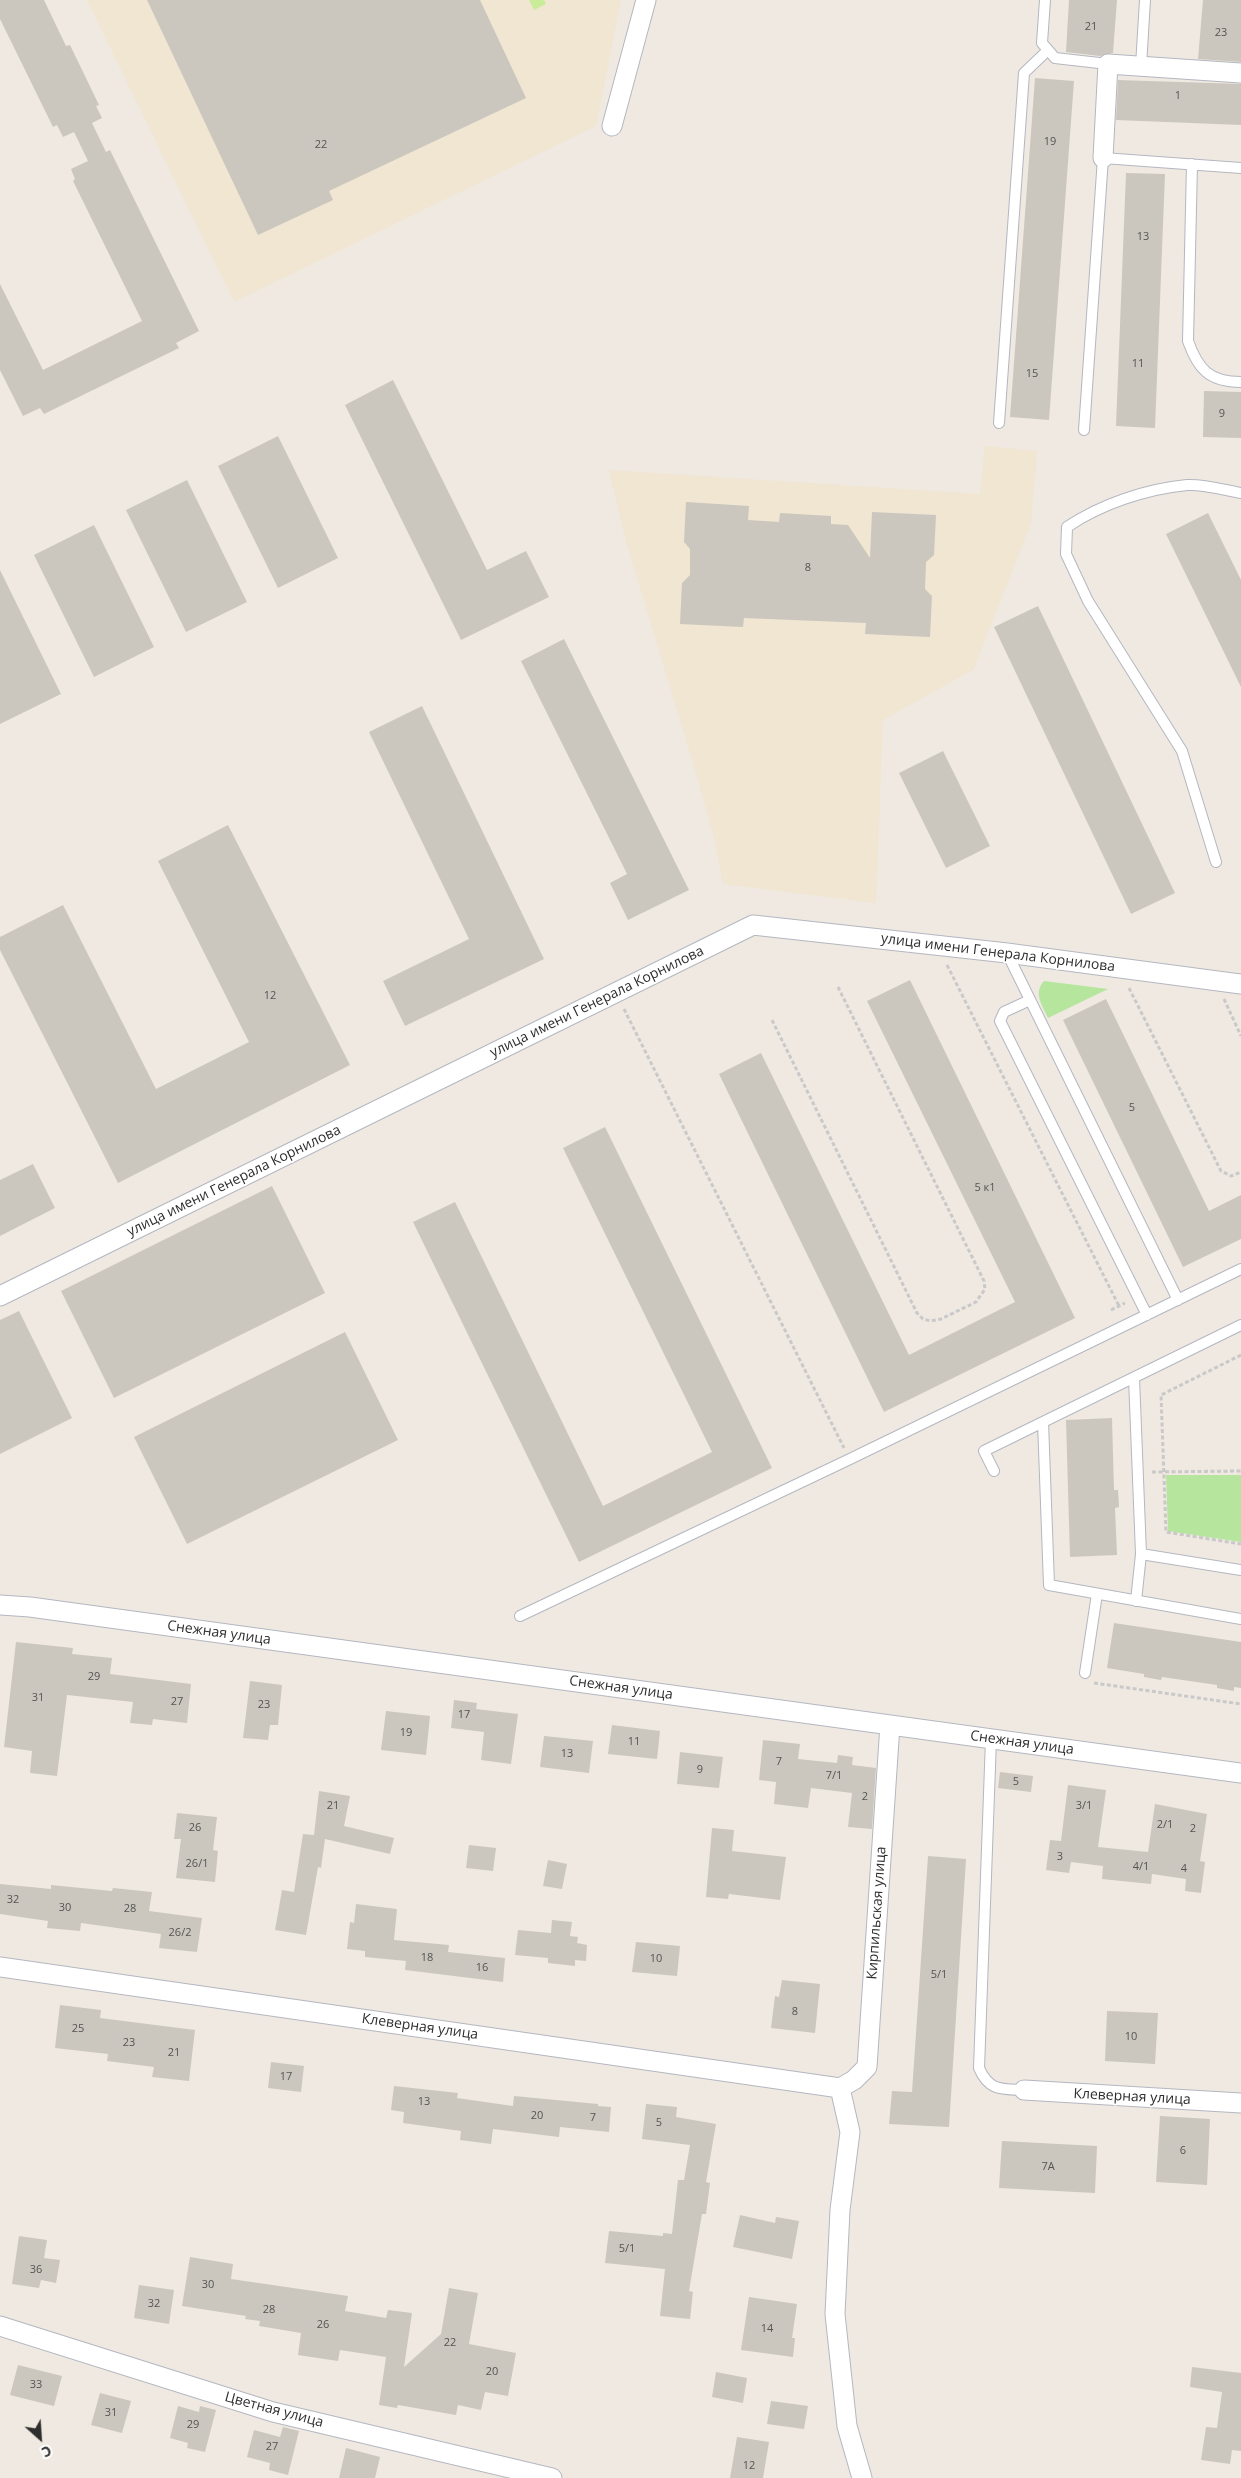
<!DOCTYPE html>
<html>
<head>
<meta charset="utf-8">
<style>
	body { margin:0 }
	#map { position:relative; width:1241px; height:2478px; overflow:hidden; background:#efe9e1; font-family:"Open Sans",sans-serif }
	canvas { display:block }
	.north { position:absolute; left:15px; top:2413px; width:50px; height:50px; -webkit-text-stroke:4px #fff; paint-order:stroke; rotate:154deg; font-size:14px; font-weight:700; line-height:20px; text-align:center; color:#2e2e2e }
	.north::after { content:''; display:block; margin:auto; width:18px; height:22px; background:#2e2e2e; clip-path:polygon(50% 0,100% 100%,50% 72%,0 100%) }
</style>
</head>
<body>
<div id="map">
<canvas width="1241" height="2478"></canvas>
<div class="north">С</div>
</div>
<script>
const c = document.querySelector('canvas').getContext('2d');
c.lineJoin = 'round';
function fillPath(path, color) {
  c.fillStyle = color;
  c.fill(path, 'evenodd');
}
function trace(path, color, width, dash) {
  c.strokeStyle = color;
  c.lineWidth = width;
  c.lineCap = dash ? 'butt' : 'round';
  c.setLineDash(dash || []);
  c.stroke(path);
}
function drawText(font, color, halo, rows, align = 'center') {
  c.font = font + ' "Open Sans",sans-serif';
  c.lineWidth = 4;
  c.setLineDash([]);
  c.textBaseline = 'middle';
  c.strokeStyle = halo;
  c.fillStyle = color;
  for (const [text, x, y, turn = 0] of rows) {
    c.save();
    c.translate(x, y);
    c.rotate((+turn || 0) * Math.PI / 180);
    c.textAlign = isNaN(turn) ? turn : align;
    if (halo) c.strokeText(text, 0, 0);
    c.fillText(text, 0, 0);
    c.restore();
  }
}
fillPath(new Path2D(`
	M87,0H621L596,126L234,302Z
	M985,446L1037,451L1031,523L974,669L883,720L876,903L723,884L714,838L700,787L626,541L609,470L980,494Z`), '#f0e6d1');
fillPath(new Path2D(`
	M1044,981L1108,989L1048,1018C1042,1005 1033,993 1044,981Z
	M1166,1475H1241V1542L1168,1531Z`), '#b6e59e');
fillPath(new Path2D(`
	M529,0H544L546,4L534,10Z`), '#c9ec9a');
fillPath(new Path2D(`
	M0,0H44L66,46L70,45L99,105L96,106L102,118L92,123L106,152L110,150L199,331L176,343L179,348L44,414L40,408L23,416L0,370V284L43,370L142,321L73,181L75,179L71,169L88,161L74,132L63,137L57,125L53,127L0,19Z
	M147,0H480L526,98L329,191L333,200L258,235Z
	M1069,0H1117L1113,53L1100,56L1066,52Z
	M1203,0H1241V62L1198,59Z
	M1035,78L1074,81L1049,420L1010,417Z
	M1118,80L1241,84V125L1116,120Z
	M1126,173L1165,174L1155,428L1116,426Z
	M393,380L487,570L526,551L549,597L461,640L345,405Z
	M1204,391L1241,392V438L1203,437Z
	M278,436L338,558L278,588L218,466Z
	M187,480L247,602L186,632L126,510Z
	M686,502L749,506L748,520L779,522L780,513L831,516V524L848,525L870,558L872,512L936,515L934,555L926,562L925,589L932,596L930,637L865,634L866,623L744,618L743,627L680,624L682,583L690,575V549L684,542Z
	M1208,513L1241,580V687L1166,534Z
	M94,525L154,647L94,677L34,555Z
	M0,570L61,694L0,724Z
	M1038,606L1175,893L1131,914L994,627Z
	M564,639L689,890L628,920L610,883L627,874L521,661Z
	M422,706L544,959L405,1026L383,981L469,939L369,732Z
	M943,751L990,846L946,868L899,773Z
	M228,825L350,1065L118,1183L0,950V937L63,905L156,1089L249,1042L158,861Z
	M910,980L1075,1318L884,1412L719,1074L761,1053L909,1355L1015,1302L867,1001Z
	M1106,999L1209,1211L1241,1195V1239L1183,1267L1063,1020Z
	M605,1127L772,1468L579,1562L413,1222L455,1202L603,1506L712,1452L563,1148Z
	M33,1164L55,1208L0,1236V1180Z
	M272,1186L325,1293L114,1398L61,1291Z
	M19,1311L72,1418L0,1454V1320Z
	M345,1332L398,1440L187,1544L134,1437Z
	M1112,1418L1114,1490H1118L1119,1507L1115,1508L1117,1555L1070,1557L1066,1420Z
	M1114,1623L1241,1642V1688L1234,1687V1691L1217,1688V1685L1162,1677L1161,1680L1144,1677V1674L1107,1668Z
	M16,1642L73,1648L72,1654L112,1658L110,1674L191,1684L187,1723L153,1719L152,1725L130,1723L133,1702L67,1695L57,1776L30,1773L32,1751L4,1747Z
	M250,1681L282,1685L278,1725H270L268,1740L243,1738Z
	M454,1700L477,1703L476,1709L518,1714L511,1764L481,1760L484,1732L451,1728Z
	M386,1711L430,1716L426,1755L381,1750Z
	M612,1725L660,1731L657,1759L608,1754Z
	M544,1736L593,1741L589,1773L540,1767Z
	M763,1740L800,1744L798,1759L837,1763L838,1755L853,1757L852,1765L876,1768L872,1829L848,1827L852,1793L811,1788L808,1808L774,1804L776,1782L759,1780Z
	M680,1752L723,1757L719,1788L677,1784Z
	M1000,1772L1033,1776L1031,1792L998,1788Z
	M1068,1785L1106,1790L1098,1847L1148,1852L1155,1804L1207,1814L1200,1861L1205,1862L1201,1893L1185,1891L1186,1879L1152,1874L1151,1884L1102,1879L1103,1866L1071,1862L1069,1873L1046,1870L1050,1840L1061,1841Z
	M319,1791L350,1796L344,1826L394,1838L390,1854L325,1839L321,1868L318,1867L306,1935L275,1930L282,1890L294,1892L303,1834L314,1835Z
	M177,1813L217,1817L213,1850L218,1851L215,1882L176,1878L181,1839H174Z
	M712,1828L734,1830L732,1851L786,1857L780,1900L729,1894L728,1899L706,1897Z
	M469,1845L496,1848L493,1871L466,1868Z
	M928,1856L966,1859L949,2127L889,2124L892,2091L912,2092Z
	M548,1860L567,1864L562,1889L543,1886Z
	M0,1884L51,1889V1885L112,1891L113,1888L152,1892L149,1911L202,1918L197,1952L159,1948L161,1934L81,1923L80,1931L47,1928L48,1921L0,1914Z
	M356,1904L397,1909L394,1940L449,1945L448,1952L505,1958L503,1982L405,1970L406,1961L365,1957V1951L347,1949L350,1922L354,1923Z
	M552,1920L572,1922L570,1936L578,1937L577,1943L587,1945L586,1961L575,1960V1966L548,1963V1958L515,1955L518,1930L551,1933Z
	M636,1942L680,1946L677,1976L632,1972Z
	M782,1980L820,1984L815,2033L771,2028L775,1996L779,1997Z
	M60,2005L101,2010L100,2018L195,2030L189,2081L152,2077L154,2067L107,2061L108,2054L55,2048Z
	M1107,2011L1158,2013L1155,2064L1105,2061Z
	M271,2062L304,2066L301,2092L268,2088Z
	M394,2086L458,2093L457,2098L513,2106L514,2096L598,2104V2106L611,2107L609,2132L560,2127L559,2137L493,2129L491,2144L460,2140L461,2131L403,2123L404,2112L391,2110Z
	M646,2104L677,2107L676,2117L716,2124L706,2182L710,2183L706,2214H702L689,2291L693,2292L690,2319L660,2316L665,2269L605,2263L609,2231L663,2236V2233L672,2234L678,2180H684L690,2145L642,2139Z
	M1160,2116L1210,2119L1207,2185L1156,2182Z
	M1002,2141L1097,2146L1095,2193L999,2188Z
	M740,2215L775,2223L776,2217L799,2221L792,2259L733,2247Z
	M19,2236L47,2240L44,2258L60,2260L56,2283L41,2280L39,2288L12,2284Z
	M190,2257L233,2264L231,2279L348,2296L345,2311L386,2318L388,2310L412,2313L404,2367L441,2334L449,2288L478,2293L469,2344L516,2353L508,2396L485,2392L481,2410L458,2405L456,2415L398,2405L397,2408L379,2405L386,2357L340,2350L338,2361L298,2355L301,2333L259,2326L260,2321L245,2319L246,2316L182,2306Z
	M139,2285L174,2290L169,2324L134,2318Z
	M749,2297L797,2304L792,2338H795L793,2357L741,2350Z
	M18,2365L62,2376L54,2406L10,2395Z
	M1192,2367L1241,2373V2451L1232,2450L1230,2464L1201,2460L1206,2427L1217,2428L1222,2392L1190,2387Z
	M716,2372L747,2378L743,2403L712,2397Z
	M100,2393L131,2401L122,2433L91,2425Z
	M771,2401L808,2406L804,2429L767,2424Z
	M178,2406L199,2412L200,2406L216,2410L205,2452L187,2448L188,2443L170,2438Z
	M283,2427L299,2431L288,2475L269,2470L270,2463L247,2457L254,2430L280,2437Z
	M737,2437L769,2442L763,2478H730Z
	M346,2448L380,2457L375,2478H339Z`), '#cbc7bf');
const service = new Path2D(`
	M1045,0L1042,43L1055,58L1108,64
	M1141,66L1145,0
	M1192,164L1188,341C1198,369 1209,382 1241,382
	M999,423L1024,73L1048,50
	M1084,430L1103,158L1241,168
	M1216,862L1182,751L1088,601L1066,554L1067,527C1101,504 1146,489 1187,485C1204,484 1224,490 1241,493
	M1007,953L1178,1300
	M1030,1000L1004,1012L1000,1021L1147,1315
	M1241,1325L1043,1422L1049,1585L1241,1619
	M1134,1378L1141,1554
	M994,1471L984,1451L1043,1422
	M1136,1601L1141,1554L1241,1570
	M520,1616L850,1459L1241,1269
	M1085,1673L1097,1594
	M991,1739L979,2068C989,2091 1001,2089 1024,2090`);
const minor = new Path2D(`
	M612,126L646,0
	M1103,158L1108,64L1241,73
	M0,1296L753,925L1007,953L1241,984
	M0,1605L30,1607L1241,1773
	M0,1967L840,2088
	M840,2088L850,2132L840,2210L835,2314L847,2426L862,2478
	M840,2088L854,2080L867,2067L890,1725
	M1024,2090L1241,2103
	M0,2326L273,2412L552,2478`);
trace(service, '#b4b7c1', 12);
trace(minor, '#b4b7c1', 21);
trace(new Path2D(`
	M947,965L1119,1306
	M1129,988L1221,1171L1231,1176L1241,1172
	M1224,999L1241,1036
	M624,1009L844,1448
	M772,1020L917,1313L923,1319L931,1321L941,1319L976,1302L985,1289L984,1281L838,987
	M1111,1310L1125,1303
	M1241,1355L1161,1395L1166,1532L1241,1544
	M1152,1472L1241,1471
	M1094,1683L1241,1704`), '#c9c9c9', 3, [4, 2.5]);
trace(service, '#fff', 10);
trace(minor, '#fff', 19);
drawText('11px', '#555452', null, [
	["21",1091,27],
	["23",1221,33],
	["1",1178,96],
	["19",1050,142],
	["22",321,145],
	["13",1143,237],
	["11",1138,364],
	["15",1032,374],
	["9",1222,414],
	["8",808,568],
	["12",270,996],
	["5",1132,1108],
	["5 к1",985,1188],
	["29",94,1677],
	["31",38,1698],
	["27",177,1702],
	["23",264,1705],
	["17",464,1715],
	["19",406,1733],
	["11",634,1742],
	["13",567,1754],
	["7",779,1762],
	["9",700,1770],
	["7/1",834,1776],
	["5",1016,1782],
	["2",865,1797],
	["21",333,1806],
	["3/1",1084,1806],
	["2/1",1165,1825],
	["26",195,1828],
	["2",1193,1829],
	["3",1060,1857],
	["26/1",197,1864],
	["4/1",1141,1867],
	["4",1184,1869],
	["32",13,1900],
	["30",65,1908],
	["28",130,1909],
	["26/2",180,1933],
	["18",427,1958],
	["10",656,1959],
	["16",482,1968],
	["5/1",939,1975],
	["8",795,2012],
	["25",78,2029],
	["10",1131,2037],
	["23",129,2043],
	["21",174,2053],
	["17",286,2077],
	["13",424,2102],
	["20",537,2116],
	["7",593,2118],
	["5",659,2123],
	["6",1183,2151],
	["7А",1048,2167],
	["5/1",627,2249],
	["36",36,2270],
	["30",208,2285],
	["32",154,2304],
	["28",269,2310],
	["26",323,2325],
	["14",767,2329],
	["22",450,2343],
	["20",492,2372],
	["33",36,2385],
	["31",111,2413],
	["29",193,2425],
	["27",272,2447],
	["12",749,2466]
]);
drawText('14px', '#2e2e2e', '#fff', [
	["улица имени Генерала Корнилова",998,953,7],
	["улица имени Генерала Корнилова",597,1002,-26],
	["улица имени Генерала Корнилова",234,1181,-26],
	["Снежная улица",219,1633,8],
	["Снежная улица",621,1688,8],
	["Снежная улица",1022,1743,8],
	["Кирпильская улица",877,1913,-86],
	["Клеверная улица",420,2027,8],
	["Клеверная улица",1132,2097,3],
	["Цветная улица",274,2410,15]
]);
</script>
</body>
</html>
